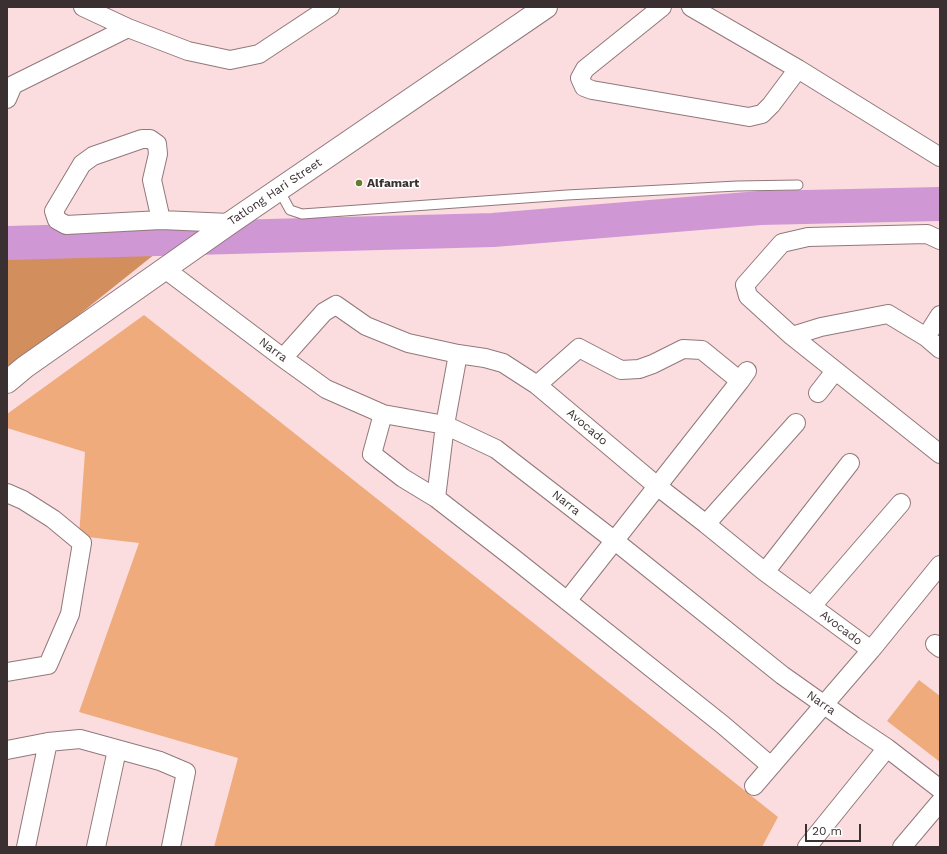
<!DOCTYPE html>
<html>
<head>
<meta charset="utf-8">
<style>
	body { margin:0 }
	#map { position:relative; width:947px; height:854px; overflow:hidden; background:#fbdde0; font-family:"Work Sans",sans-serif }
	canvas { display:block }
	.frame { position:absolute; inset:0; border:8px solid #3b3031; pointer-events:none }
	.scale { position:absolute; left:805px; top:824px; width:56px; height:18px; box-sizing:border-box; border:2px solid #3b3031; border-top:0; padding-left:5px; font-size:12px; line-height:14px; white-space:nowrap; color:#3b3031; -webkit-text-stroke:3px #fff; paint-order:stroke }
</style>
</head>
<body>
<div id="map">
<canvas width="947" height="854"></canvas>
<div class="frame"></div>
<div class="scale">20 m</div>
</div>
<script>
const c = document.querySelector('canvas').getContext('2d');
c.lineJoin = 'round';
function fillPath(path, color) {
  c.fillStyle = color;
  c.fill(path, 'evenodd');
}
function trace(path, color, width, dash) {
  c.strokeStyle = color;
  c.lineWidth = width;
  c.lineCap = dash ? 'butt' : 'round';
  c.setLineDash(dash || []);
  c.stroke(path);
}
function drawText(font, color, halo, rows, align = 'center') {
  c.font = font + ' "Work Sans",sans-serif';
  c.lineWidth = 3;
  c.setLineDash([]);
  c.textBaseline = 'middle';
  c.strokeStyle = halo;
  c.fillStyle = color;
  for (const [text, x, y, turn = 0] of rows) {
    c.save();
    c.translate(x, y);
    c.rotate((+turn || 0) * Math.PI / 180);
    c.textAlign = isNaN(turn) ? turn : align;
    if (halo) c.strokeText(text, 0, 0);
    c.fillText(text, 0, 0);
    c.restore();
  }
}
fillPath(new Path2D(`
	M144,315L279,421L778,817L762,847H214L238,758L79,712L139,543L79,536L85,452L7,428V414Z
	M919,680L940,696V762L887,721Z`), '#f0ab7c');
fillPath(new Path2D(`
	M175,238L16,365H7V243Z`), '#d38e5d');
trace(new Path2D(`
	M7,243L493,230L760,208L940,204`), '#d097d5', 34);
const lane = new Path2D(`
	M279,190L290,210L302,214L567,195L737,186L798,185`);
const street = new Path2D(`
	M83,7L128,28L188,51L230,60L259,54L330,7
	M662,7L585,69L580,78L584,87L592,90L749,117L762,114L771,105L798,69
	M691,7L798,69L940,157
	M7,99L13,85L128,28
	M161,220L152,180L158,154L157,144L150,139H142L93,156L82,164L54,211L57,220L66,225L161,220L230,223
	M940,240L927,234L808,237L782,243L745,285L748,296L792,336L940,454
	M165,269L283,358L326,389L383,414L445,425L496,449L615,541L782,675L854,726L887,748L940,789
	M792,336L821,327L888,314L926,337L940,349
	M926,337L940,315
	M283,358L324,312L336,305L366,326L408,343L458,354L485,358L503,363L537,385L657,486L706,524L765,572L871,650
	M537,385L579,348L621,370L639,369L653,364L683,349L702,350L740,381
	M818,393L835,371
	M383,414L372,454L403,478L436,498L512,557L723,725L771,766
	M7,493L23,500L53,519L82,543L70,614L48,665L7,672
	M436,498L445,425L458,354
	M706,524L796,423
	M765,572L850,463
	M567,601L740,381L747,371
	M812,606L901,503
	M935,644L940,648
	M7,750L48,742L80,739L160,761L186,772L171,847
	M754,786L871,650L940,565
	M26,847L48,742
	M96,847L117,750
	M807,847L887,748
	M902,847L940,802`);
const secondary = new Path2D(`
	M7,382L25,367L230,223L546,7`);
trace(lane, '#92787b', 11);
trace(street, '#92787b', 20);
trace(secondary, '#92787b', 24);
trace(lane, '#fff', 9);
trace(street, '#fff', 18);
trace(secondary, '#fff', 22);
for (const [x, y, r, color] of [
	[359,183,4,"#667d2e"]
]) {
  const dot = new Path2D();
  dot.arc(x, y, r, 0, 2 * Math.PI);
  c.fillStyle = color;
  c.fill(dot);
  trace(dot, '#fff', 1.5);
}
drawText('bold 12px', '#3b3031', '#fff', [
	["Alfamart",367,183]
], 'left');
drawText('12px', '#3b3031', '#fff', [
	["Tatlong Hari Street",275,192,-34],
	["Narra",273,350,37],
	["Avocado",587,427,40],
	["Narra",566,503,38],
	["Avocado",841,628,37],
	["Narra",821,703,35]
]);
</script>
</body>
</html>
